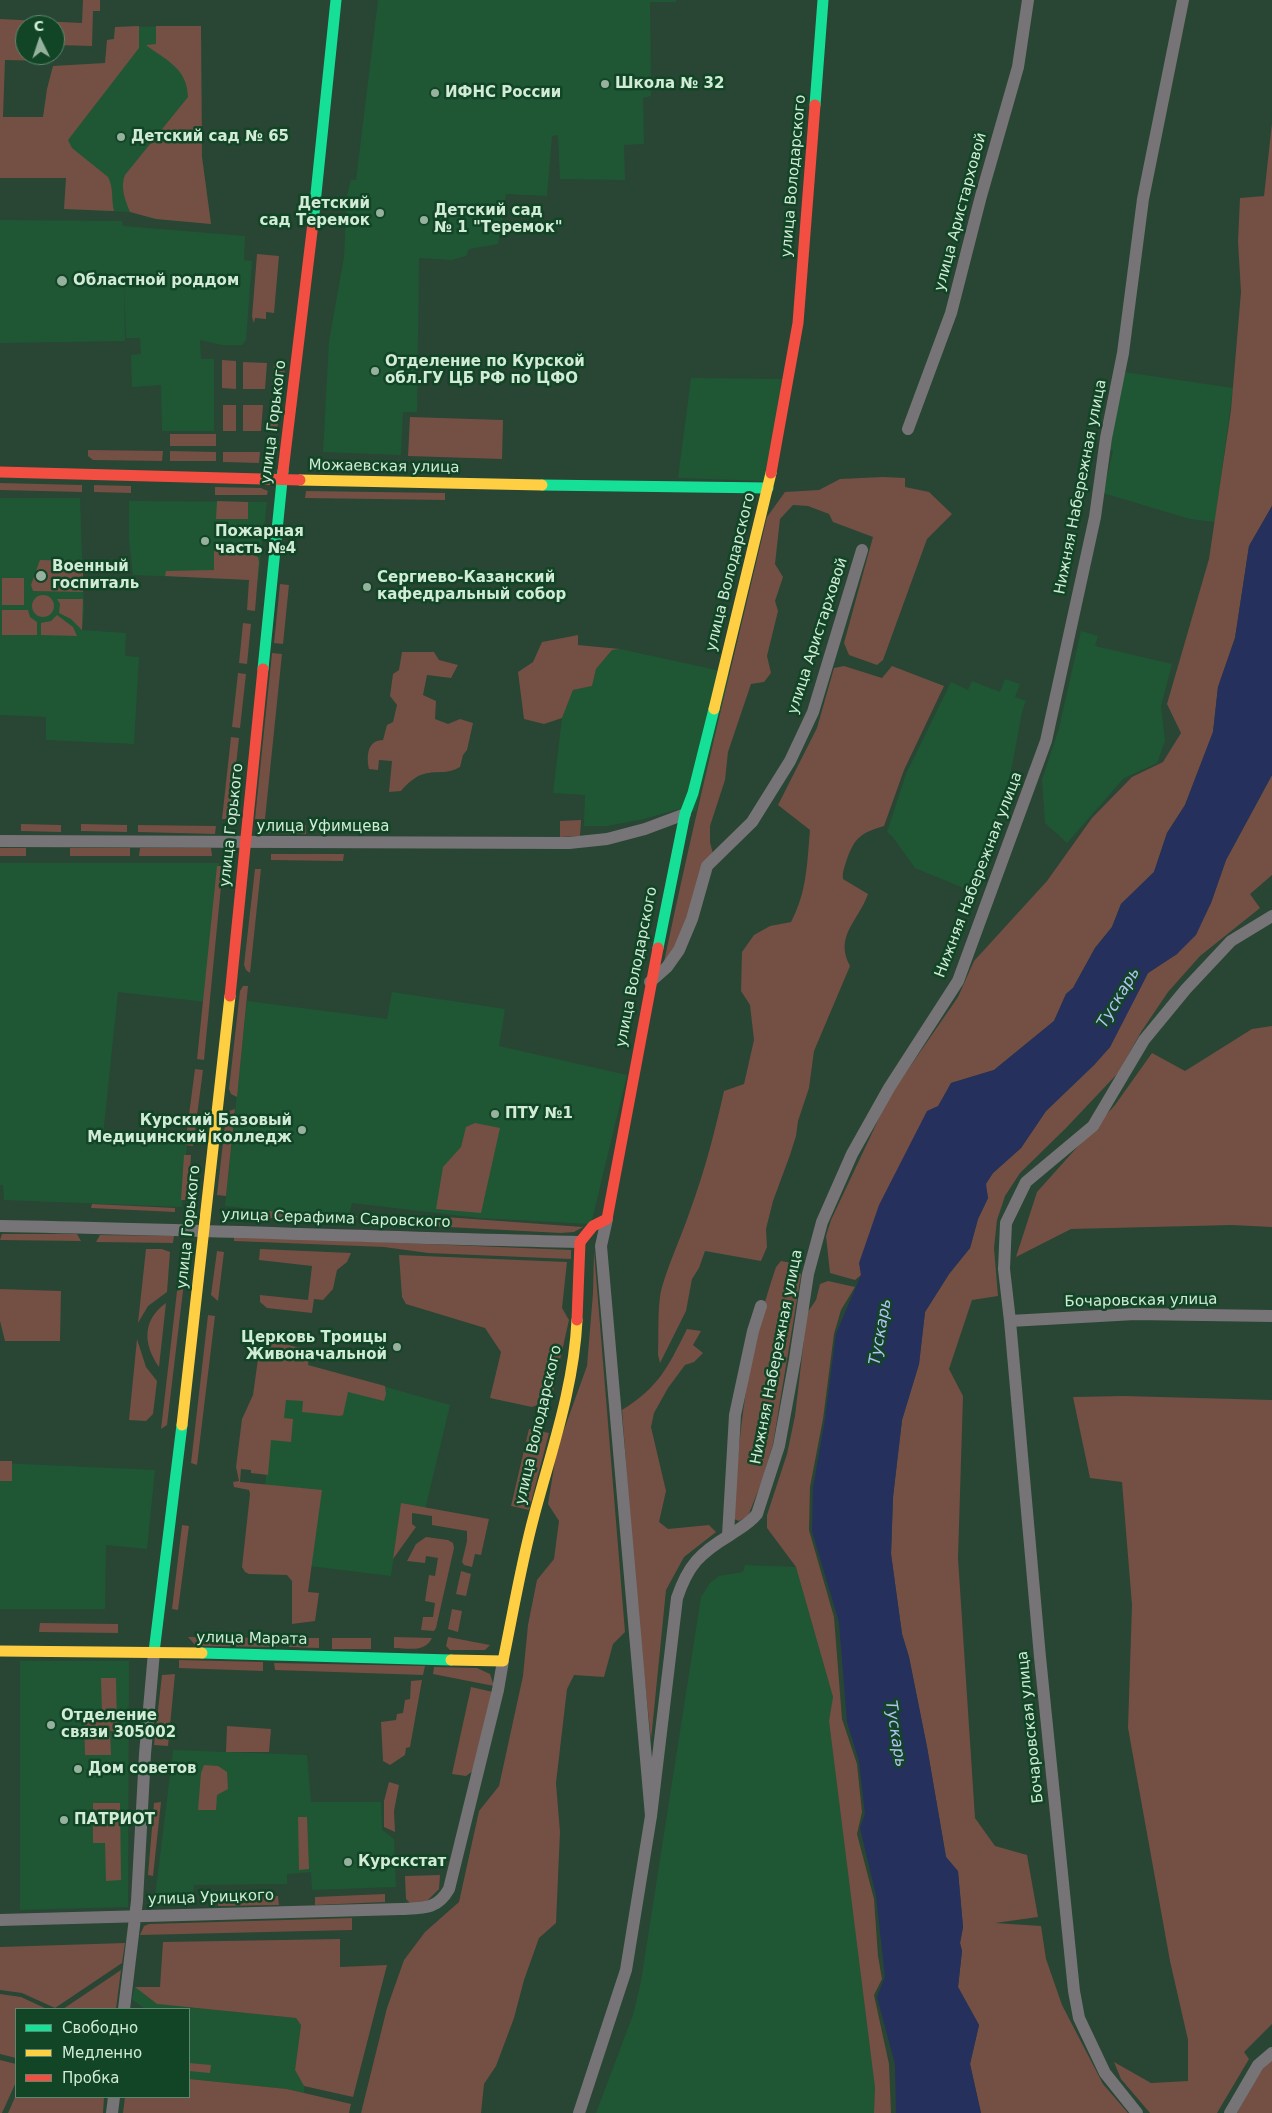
<!DOCTYPE html>
<html>
<head>
<meta charset="utf-8">
<style>
	body { margin:0 }
	#map { position:relative; width:1272px; height:2113px; overflow:hidden; background:#294534; font-family:"DejaVu Sans",sans-serif }
	canvas { display:block }
	.legend { position:absolute; left:15px; top:2008px; width:175px; height:90px; box-sizing:border-box; background:#114526; border:1px solid #5e876d; margin:0; padding:6px 9px; list-style:none; font-size:15px; color:#d1ebd7 }
	.legend li { display:flex; align-items:center; gap:10px; height:25px }
	.legend b { width:25px; border:1px solid #5e876d }
	.north { position:absolute; left:15px; top:15px; width:50px; height:50px; box-sizing:border-box; background:#114526; border:1px solid #5e876d; border-radius:50%; rotate:356deg; font-size:14px; font-weight:700; line-height:20px; text-align:center; color:#d1ebd7 }
	.north::after { content:''; display:block; margin:auto; width:18px; height:22px; background:#96b19e; clip-path:polygon(50% 0,100% 100%,50% 72%,0 100%) }
</style>
</head>
<body>
<div id="map">
<canvas width="1272" height="2113"></canvas>
<ul class="legend">
<li><b style="height:6px;background:#16e098"></b>Свободно</li>
<li><b style="height:6px;background:#ffcf43"></b>Медленно</li>
<li><b style="height:6px;background:#f24e42"></b>Пробка</li>
</ul>
<div class="north">С</div>
</div>
<script>
const c = document.querySelector('canvas').getContext('2d');
c.lineJoin = 'round';
function fillPath(path, color) {
  c.fillStyle = color;
  c.fill(path, 'evenodd');
}
function trace(path, color, width, dash) {
  c.strokeStyle = color;
  c.lineWidth = width;
  c.lineCap = dash ? 'butt' : 'round';
  c.setLineDash(dash || []);
  c.stroke(path);
}
function drawText(font, color, halo, rows, align = 'center') {
  c.font = font + ' "DejaVu Sans",sans-serif';
  c.lineWidth = 5;
  c.setLineDash([]);
  c.textBaseline = 'middle';
  c.strokeStyle = halo;
  c.fillStyle = color;
  for (const [text, x, y, turn = 0] of rows) {
    c.save();
    c.translate(x, y);
    c.rotate((+turn || 0) * Math.PI / 180);
    c.textAlign = isNaN(turn) ? turn : align;
    if (halo) c.strokeText(text, 0, 0);
    c.fillText(text, 0, 0);
    c.restore();
  }
}
fillPath(new Path2D(`
	M378,0H676V2H650L651,96L643,98L644,144L624,145L625,180L560,179L558,135L552,136L547,196L506,194L498,244L469,249L466,256L452,260L419,258L417,412H403L401,455L323,452L329,341L344,257L347,195L351,180H356Z
	M201,26L202,157L211,224L156,219L130,212L64,209L67,169L47,89L53,66L105,63L107,40L114,39L115,27Z
	M0,220L122,221L123,226L245,236L244,260L252,261L246,340L242,345H222L200,340L201,359H214V431H162L161,385L132,387L131,355L141,354L140,338H126L124,277L125,341L0,343Z
	M1124,372L1233,388L1215,522L1190,519L1103,493L1113,451L1109,449Z
	M691,378L784,379L765,481L678,478Z
	M0,498H80L84,611L82,630L126,633L125,656L139,657L134,744L46,740V717L0,715Z
	M129,501L267,502L258,580L133,575L129,539Z
	M1081,631L1098,636L1095,646L1172,664L1161,706L1165,741L1157,763L1124,778L1067,843L1045,823L1042,780L1059,728Z
	M620,649L730,673L696,811L679,809L644,819L607,826H584L585,795L553,793L562,718L573,690L592,686L596,669L612,650Z
	M1005,679L1020,684L1015,697L1026,701L1022,712L1010,777L1002,801L995,832L973,892L915,868L892,836L887,832L906,774L951,682L968,690L972,681L1000,692Z
	M0,863H219L206,1002L118,992L103,1136L187,1144L182,1207L4,1200L3,1185H0Z
	M392,992L505,1009L499,1046L627,1075L591,1224L479,1218L352,1203L348,1219L225,1206L247,1001L387,1019Z
	M292,1346L310,1350L308,1365L450,1405L424,1514L400,1510L391,1576L309,1566L265,1487L270,1435Z
	M0,1463L155,1470L147,1549L106,1545L105,1609H0Z
	M745,1565L796,1567L833,1697L829,1721L875,2088L874,2113H596L633,2015L641,1981L701,1597L710,1583L719,1576L743,1572Z
	M20,1661H129L128,1907L20,1910Z
	M173,1750L307,1755L311,1802H381L382,1830L394,1839L396,1887L312,1890L311,1872L287,1874V1884L194,1885L193,1896L155,1897Z
	M135,1987L157,2004L296,2018L301,2025L295,2070L304,2086V2093L287,2089L189,2079V2009H145L132,1999Z`), '#1f5735');
fillPath(new Path2D(`
	M83,0H100V11H93L92,46L55,45V25H25V55H54V61L5,60L3,117H43L47,89L53,66L105,63L107,40L114,39L115,27L139,26V48L68,140L72,148L108,177C114,188 111,200 114,211L64,209L66,178H0V19L82,23Z
	M156,26H201L202,157L211,224L156,219L130,212C125,200 120,187 125,175L188,97C187,68 167,61 146,45L156,44Z
	M1272,123V506L1249,546L1235,638L1218,687L1213,732L1185,805L1167,833L1154,872L1121,904L1112,927L1095,948L1073,988L1066,994L1054,1021L994,1070L951,1083L860,1263L861,1275L855,1280L830,1273L826,1236L831,1220L889,1097L958,997L974,961L1047,881L1092,818L1132,777L1163,762L1181,733L1167,704L1209,559L1231,410L1241,292L1238,242L1240,198L1264,196Z
	M257,254L279,256L274,313L266,312V319L255,318L254,323L252,317Z
	M222,360L236,361V389L222,388Z
	M243,362L267,363L265,389H243Z
	M274,363L282,364L285,368L283,389H272Z
	M223,405H236V431H223Z
	M243,405H263L261,431H243Z
	M270,405H280L277,431H268Z
	M410,417L503,420L502,459L408,456Z
	M170,434H216V446H170Z
	M88,450L163,451L162,461L93,460L88,456Z
	M170,451L216,452V461H170Z
	M223,452H260L259,463L223,462Z
	M883,477L905,478V487L929,492L952,514L927,539L883,660L877,665L849,655L844,643L873,537L833,522L829,514L808,506L793,505L780,519L775,564L783,577L775,601L778,611L767,656L771,673L764,682L751,684L728,752L725,780L710,826V842L713,854L675,947L664,962C695,813 732,665 767,517L785,492L819,490L840,479Z
	M0,483L82,485V492L0,490Z
	M94,485L131,486V493L94,492Z
	M215,487L261,488L268,491L267,495H215Z
	M306,491L445,493V500L305,498Z
	M217,501L248,502V519H216Z
	M214,551L249,553L258,557L259,562L255,611L247,610L249,580L165,576L166,571L214,570Z
	M40,560L83,561V592L33,591L31,585Z
	M2,578H24V605H2Z
	M280,584L289,585L283,644L274,643Z
	M32 606a11 11 0 1 1 22 0a11 11 0 1 1-22 0Z
	M57,599H83L82,630L71,619L59,613L60,604Z
	M2,610H28L30,617L37,622V635H2Z
	M57,615L73,627L77,636L41,635V623L51,621Z
	M243,623L251,624L247,664L239,663Z
	M578,635V645L620,649L612,650L596,669L592,686L573,690L562,718L544,724L524,719L518,672L533,662L542,642Z
	M402,652H434L439,660L458,665L451,678L427,675L423,695L436,701L435,719L448,724L460,719L473,723L467,750L463,755L460,767C446,775 438,770 424,774C415,776 407,784 401,791L389,792L392,761L379,760L378,770L369,769C366,755 368,740 383,740L387,725L393,722L397,705L390,696L393,674L399,670Z
	M272,653L282,654L265,819H255Z
	M844,666L882,678L892,666L944,686L904,770L884,826C861,833 855,837 847,859C845,866 842,872 843,879L868,894C858,922 834,936 850,966L814,1051L809,1088L798,1121L796,1136L790,1155L773,1201L766,1229L767,1247L761,1261L705,1251L699,1268L692,1279L686,1311L660,1363L658,1355C659,1336 657,1304 662,1287C670,1260 682,1235 691,1208C705,1170 715,1131 724,1091L744,1084L754,1040L750,1005L741,991L742,952L754,935L770,926L791,922C807,892 807,864 810,830L778,805L817,728L834,668Z
	M238,673L246,674L240,728L232,727Z
	M231,737L239,738L230,819H222Z
	M1272,775V875L1250,894L1260,908L1200,956L1168,992L1141,1032L1118,1073L1066,1128L1020,1173L1005,1196L997,1220L994,1248L998,1296L972,1300L949,1369L963,1396L958,1558L975,1818L995,1846L1027,1855L1038,1917L995,1923L1041,1926L1046,1959L1062,2005L1103,2084L1128,2113H981L970,2064L979,2025L958,1987L962,1951L960,1943L963,1927L958,1872L946,1857L927,1747L909,1657L902,1634L891,1554L893,1497L902,1420L919,1364L925,1312L949,1274L970,1248L978,1219L988,1198L985,1184L993,1173L1021,1148L1046,1111L1094,1065L1110,1047L1148,973L1177,954L1211,903L1226,860Z
	M581,820L580,836L560,837V821Z
	M21,824L61,825V832L21,831Z
	M81,824L127,825V832L81,831Z
	M271,824L306,825V834L269,833Z
	M138,825L216,826L215,834L138,832Z
	M0,848H26V856H0Z
	M70,848H130V856H70Z
	M140,848H211L212,856H139Z
	M271,854H344L343,861L271,860Z
	M217,866H223L204,1060L197,1059Z
	M255,869H261L250,973L246,970L244,965Z
	M243,986H248L237,1097L231,1094L229,1089L240,991Z
	M1272,1026V1227L1232,1225L1071,1229L1016,1257L1037,1192L1115,1105L1152,1053L1185,1071L1252,1029Z
	M195,1069L203,1070L193,1146L185,1145Z
	M235,1109L226,1196L217,1195L226,1116L229,1111Z
	M475,1123L500,1128L481,1213L436,1209L443,1167L461,1147L466,1127Z
	M184,1155H191L188,1200H181Z
	M92,1204L175,1208V1212L91,1208Z
	M230,1209L357,1216L355,1221L352,1222L231,1216Z
	M431,1216L583,1227L574,1232L561,1233L429,1226Z
	M2,1234H77L81,1241L0,1240Z
	M100,1235L174,1236L173,1243L96,1242Z
	M234,1236L571,1250V1259L428,1253L384,1247L234,1241Z
	M182,1248L188,1249L167,1425L161,1429Z
	M146,1249H162L170,1252L167,1292L148,1306L138,1323Z
	M260,1249L351,1253L347,1262L337,1270L333,1289L323,1300L314,1299L312,1313L267,1308L260,1302V1295L308,1300L312,1266L259,1260Z
	M217,1251L224,1252L218,1301L211,1295Z
	M594,1251L625,1632L613,1644L604,1677L574,1675L567,1689L556,1783L560,1832L556,1923L539,1938L524,1980L514,2018L496,2066L484,2084L481,2113H361L387,2008L404,1960L425,1932L459,1902L479,1811L499,1786L523,1676L528,1625L537,1580L554,1559L559,1521L548,1504L557,1449L587,1366L593,1293Z
	M399,1255L567,1262L562,1308L569,1320L551,1400L532,1407L490,1398L501,1352L485,1328L406,1304L402,1297Z
	M781,1261L796,1264L801,1275L773,1444L762,1481L748,1516L739,1521L734,1519C738,1434 748,1348 776,1267Z
	M828,1281L855,1287L841,1310L834,1334L823,1419L810,1487L809,1530L834,1617L842,1719L857,1764L862,1812L857,1834L874,1899L878,1956L882,1979L874,1995L889,2064L891,2113H874L875,2088L829,1721L833,1697L796,1567L767,1528V1515L787,1454L795,1416L807,1313L816,1300L820,1284Z
	M0,1289L61,1291L60,1341H5L0,1321Z
	M166,1303L159,1367C143,1344 142,1320 166,1303Z
	M208,1315L215,1316L197,1465L191,1463Z
	M687,1329L701,1331L693,1345L703,1353L694,1362L685,1365L668,1388L654,1413L651,1427L666,1491L659,1522L668,1529L709,1525L716,1532L684,1557L666,1590L651,1740L635,1585L622,1410C659,1387 668,1367 687,1329Z
	M137,1339L146,1367L157,1381L153,1414L146,1421L129,1420Z
	M275,1342L310,1350L308,1365L385,1386L386,1394L384,1401L348,1392L343,1415L340,1416L302,1412L303,1401L286,1400L284,1418L293,1419L291,1442L271,1440L268,1475L251,1473V1470L241,1469L240,1482L322,1490L308,1592L319,1593L315,1621L292,1624V1581L287,1575L249,1574L245,1572L242,1567L250,1494L249,1490L234,1487L233,1482L239,1481L236,1467L242,1419L253,1395L258,1359L265,1346Z
	M1124,1396L1272,1400V2024L1244,2052L1249,2059L1217,2113H1150L1121,2079L1114,2062L1151,2083L1188,2081V2040L1170,1961L1128,1728L1132,1605L1122,1482L1090,1478L1073,1397Z
	M529,1429L549,1433L529,1510L511,1506Z
	M0,1461H12V1481H0Z
	M401,1503L489,1519L481,1555L475,1554L472,1567L464,1565L462,1562L467,1541V1531L432,1525V1516L412,1513V1524L416,1527L393,1559Z
	M182,1525L189,1526L178,1610L172,1609Z
	M426,1537L448,1540L453,1543L454,1548L436,1628L434,1631L421,1630L423,1617H433L435,1603L425,1601L429,1575L435,1576L438,1558L426,1556L425,1563L407,1561L416,1544Z
	M461,1571L471,1574L466,1596L456,1594Z
	M452,1609L462,1611L458,1632L448,1629Z
	M40,1623L118,1624V1633L39,1632Z
	M188,1637L277,1638V1647L196,1646Z
	M394,1637L432,1638C425,1653 408,1648 394,1648Z
	M448,1637L490,1645L485,1650H450L446,1646Z
	M289,1638H319V1648L289,1647Z
	M332,1638H371V1649H332Z
	M179,1660L263,1662V1671L179,1668Z
	M274,1663L425,1666L423,1675L275,1670Z
	M434,1667L477,1668L490,1674L494,1686L433,1674Z
	M175,1674L168,1746L154,1745L162,1675Z
	M101,1678H116L117,1731H110L111,1755H85L84,1716L102,1715Z
	M422,1680L410,1747L406,1748L405,1755L390,1765L383,1761L381,1722L396,1720L397,1714L403,1713L405,1700L410,1699L411,1681Z
	M471,1687L493,1692L473,1771L466,1776L452,1774Z
	M227,1726L271,1729L269,1752H226Z
	M204,1765L218,1766L227,1772L228,1789L217,1795L216,1810H198L201,1773Z
	M389,1782L399,1785L394,1811L395,1832L384,1827V1801Z
	M161,1802L153,1876L148,1875L154,1803Z
	M93,1803H120L121,1880L106,1881L105,1843H93Z
	M298,1817H307L309,1869L299,1870Z
	M440,1875L439,1889L425,1903H410L406,1899L405,1876Z
	M385,1894V1902L315,1905V1897Z
	M278,1896L279,1905L218,1906V1898Z
	M352,1918V1930L140,1935L144,1926L149,1924Z
	M340,1939V1967L387,1965L353,2097L304,2086L295,2070L301,2025L296,2018L157,2004L135,1987H160L163,1942Z
	M125,1943L122,1963L55,2008L22,1993L0,1990V1947Z
	M121,1970L116,2009H63Z
	M0,1994L21,1997L47,2009H16V2058L0,2054Z
	M0,2060L16,2064V2082L2,2113H0Z
	M1272,2060V2113H1237L1262,2069Z
	M189,2063L211,2065L210,2073L189,2071Z
	M189,2079L287,2089L351,2104L349,2113H123L125,2097H189Z
	M16,2095V2097H104L103,2113H8Z`), '#744f44');
fillPath(new Path2D(`
	M1272,506V775L1226,860L1211,903L1196,935L1177,954L1148,973L1110,1047L1094,1065L1046,1111L1021,1148L993,1173L986,1184L988,1198L978,1219L970,1248L949,1274L925,1312L919,1364L902,1420L893,1497L891,1554L902,1634L909,1657L927,1747L946,1857L958,1871L963,1927L960,1943L962,1951L958,1987L979,2025L970,2064L981,2113H896L895,2064L877,1997L885,1977L876,1895L860,1828L865,1814L859,1761L847,1722L839,1622L812,1531L813,1488L825,1419L836,1334L861,1275L859,1263L879,1205L927,1111L938,1106L951,1083L994,1070L1054,1021L1066,994L1073,988L1095,948L1112,927L1121,904L1154,872L1167,833L1185,805L1213,732L1218,687L1235,638L1249,546Z`), '#25305d');
trace(new Path2D(`
	M908,429L951,313L981,196L1018,67L1028,0
	M0,841L569,843L607,839L645,829L685,814
	M650,982L667,967L679,950L692,919L707,866L752,822L790,761L813,712L862,550
	M0,1226C194,1229 387,1238 580,1242
	M1010,1321L1004,1269L1006,1223L1026,1182L1093,1126L1144,1040L1186,989L1231,941L1272,916
	M728,1535L735,1415L753,1331L761,1306
	M651,1816L677,1598C688,1565 700,1553 730,1535C740,1528 749,1524 757,1514L779,1446L795,1359L808,1274L822,1222L852,1154L889,1088L958,981L1046,741L1095,517L1106,438L1123,353L1143,199L1183,0
	M0,1920L401,1909C423,1908 437,1910 449,1889L498,1690L503,1661
	M124,2009L137,1901L145,1754L154,1652
	M112,2113L114,2097
	M579,2113L626,1970L651,1816L601,1246L607,1219
	M1137,2113L1105,2073L1079,2018L1074,1991L1040,1657L1010,1321L1135,1314L1272,1316
	M1230,2113L1258,2065L1272,2053`), '#767476', 12);
trace(new Path2D(`
	M815,105L823,0
	M313,223L336,0
	M542,485L768,488
	M263,669L283,471
	M658,948L685,814L693,793L714,709
	M154,1652L182,1425
	M202,1653L451,1660`), '#16e098', 11);
trace(new Path2D(`
	M300,480L542,485
	M714,709L771,473
	M182,1425L230,996
	M0,1651L202,1653
	M451,1660L503,1661C513,1613 521,1564 534,1516C551,1452 574,1387 577,1320`), '#ffcf43', 11);
trace(new Path2D(`
	M283,471L313,223
	M0,472L300,480
	M771,473L798,323L815,105
	M230,996L263,669
	M577,1320L580,1242L593,1226L607,1219L658,948`), '#f24e42', 11);
for (const [x, y, r, color] of [
	[605,84,5,"#96b19e"],
	[435,93,5,"#96b19e"],
	[121,137,5,"#96b19e"],
	[380,213,5,"#96b19e"],
	[424,220,5,"#96b19e"],
	[62,281,6,"#96b19e"],
	[375,371,5,"#96b19e"],
	[205,541,5,"#96b19e"],
	[41,576,6,"#96b19e"],
	[367,587,5,"#96b19e"],
	[495,1114,5,"#96b19e"],
	[302,1130,5,"#96b19e"],
	[397,1347,5,"#96b19e"],
	[51,1725,5,"#96b19e"],
	[78,1769,5,"#96b19e"],
	[64,1820,5,"#96b19e"],
	[348,1862,5,"#96b19e"]
]) {
  const dot = new Path2D();
  dot.arc(x, y, r, 0, 2 * Math.PI);
  c.fillStyle = color;
  c.fill(dot);
  trace(dot, '#114526', 2);
}
drawText('bold 15px', '#d1ebd7', '#114526', [
	["Школа № 32",615,84],
	["ИФНС России",445,93],
	["Детский сад № 65",131,137],
	["Детский",370,204,"right"],
	["сад Теремок",370,221,"right"],
	["Детский сад",434,211],
	["№ 1 \"Теремок\"",434,228],
	["Областной роддом",73,281],
	["Отделение по Курской",385,362],
	["обл.ГУ ЦБ РФ по ЦФО",385,379],
	["Пожарная",215,532],
	["часть №4",215,549],
	["Военный",52,567],
	["госпиталь",52,584],
	["Сергиево-Казанский",377,578],
	["кафедральный собор",377,595],
	["ПТУ №1",505,1114],
	["Курский Базовый",292,1121,"right"],
	["Медицинский колледж",292,1138,"right"],
	["Церковь Троицы",387,1338,"right"],
	["Живоначальной",387,1355,"right"],
	["Отделение",61,1716],
	["связи 305002",61,1733],
	["Дом советов",88,1769],
	["ПАТРИОТ",74,1820],
	["Курскстат",358,1862]
], 'left');
drawText('15px', '#d1ebd7', '#114526', [
	["улица Володарского",794,176,-85],
	["улица Аристарховой",961,212,-75],
	["улица Горького",274,422,-83],
	["Можаевская улица",384,467,1],
	["Нижняя Набережная улица",1081,487,-79],
	["улица Володарского",731,572,-76],
	["улица Аристарховой",818,636,-72],
	["улица Горького",232,825,-84],
	["улица Уфимцева",323,827],
	["Нижняя Набережная улица",979,875,-69],
	["улица Володарского",637,967,-79],
	["улица Серафима Саровского",336,1219,2],
	["улица Горького",189,1227,-84],
	["Бочаровская улица",1141,1301,-1],
	["Нижняя Набережная улица",777,1357,-79],
	["улица Володарского",539,1425,-77],
	["улица Марата",252,1639,1],
	["Бочаровская улица",1031,1727,-96],
	["улица Урицкого",211,1898,-2]
]);
drawText('italic 16px', '#b4c1f3', '#114526', [
	["Тускарь",1119,998,-59],
	["Тускарь",881,1332,-80],
	["Тускарь",895,1734,81]
]);
</script>
</body>
</html>
